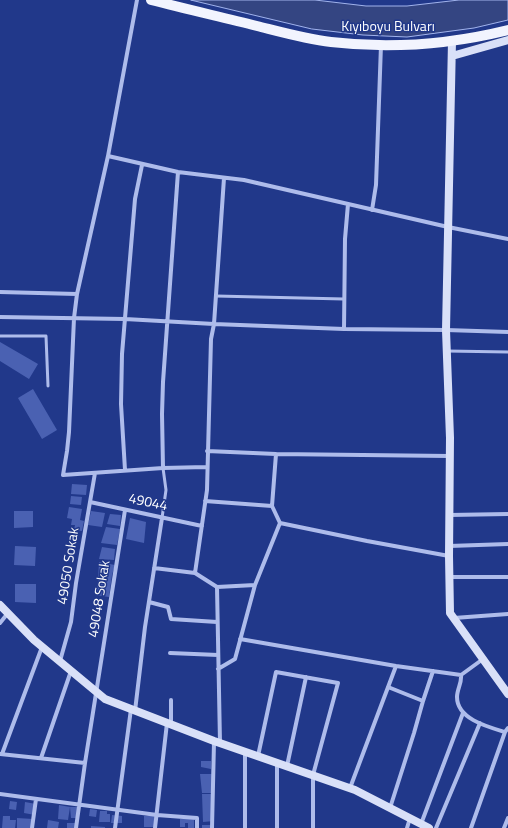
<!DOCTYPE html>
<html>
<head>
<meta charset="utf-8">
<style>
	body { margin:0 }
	canvas { display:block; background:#21388a }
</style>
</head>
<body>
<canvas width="508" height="828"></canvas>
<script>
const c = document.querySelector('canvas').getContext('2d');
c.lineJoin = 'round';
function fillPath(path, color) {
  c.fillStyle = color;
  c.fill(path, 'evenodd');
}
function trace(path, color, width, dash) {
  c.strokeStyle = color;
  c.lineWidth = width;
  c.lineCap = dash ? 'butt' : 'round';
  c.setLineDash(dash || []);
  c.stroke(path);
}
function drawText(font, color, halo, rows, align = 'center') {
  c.font = font + ' "Titillium Web",sans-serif';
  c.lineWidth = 3;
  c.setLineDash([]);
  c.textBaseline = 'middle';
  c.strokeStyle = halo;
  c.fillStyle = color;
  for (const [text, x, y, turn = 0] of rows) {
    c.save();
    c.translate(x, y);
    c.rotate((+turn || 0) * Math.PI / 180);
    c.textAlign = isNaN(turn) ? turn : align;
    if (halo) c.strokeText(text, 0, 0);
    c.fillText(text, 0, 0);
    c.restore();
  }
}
const water = new Path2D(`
	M191,0H315L366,6H407L459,0H508V20L474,28L407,37L363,35L312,29Z`);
fillPath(water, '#344582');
trace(water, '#a1b3ec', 1);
fillPath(new Path2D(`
	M0,342L38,364L29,379L0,361Z
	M33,389L57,430L42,439L18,398Z
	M72,484L87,485L86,495L71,494Z
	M71,496L82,497L81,505L70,504Z
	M69,507L82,509L80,520L84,521L82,531L74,530L75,525H71L72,519L67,518Z
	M14,511H33V527L14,528Z
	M91,511L105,513L102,527L88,525Z
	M110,514L121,515L120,526L107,524Z
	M130,518L146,522L144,543L126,539Z
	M106,527L120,529L117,545L101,543Z
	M15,546L36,547L35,566L14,565Z
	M102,547L115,549L114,560L99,559Z
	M99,562L115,565L112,575L109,597L95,595L98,582Z
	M15,584H36V603L15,602Z
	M201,761H211V769L201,767Z
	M200,774H212V793H202Z
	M202,794H213L214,821L203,822Z
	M10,801L17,802L16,810L9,809Z
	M25,802L36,804L35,815L24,813Z
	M59,805L70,807L68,820L58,819Z
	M70,807H77V818H71Z
	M90,809L97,810L96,817L89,816Z
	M100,811H107V814H110V822H99Z
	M112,815L122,816V823H111Z
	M3,816H10V820H16L15,828H2Z
	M144,816H155V827H144Z
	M17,818L33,819V828H17Z
	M180,819H194V828H188V823H185V827H180Z
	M48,820L59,822L58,828H47Z
	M67,823H78V828H67Z
	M202,825H213V828H202Z
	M91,826L105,827V828H91Z`), '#4a61b2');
trace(new Path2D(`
	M216,296L344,299
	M0,336H46L48,386
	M447,351L508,352
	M162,518L166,490L163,468`), '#aebceb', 3);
trace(new Path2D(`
	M137,0L108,156L77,294L74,318L69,432L67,451L63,475L163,468L206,467
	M108,156L178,172L244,180L448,227L508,239
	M372,210L376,185L381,45
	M0,292L77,294
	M0,317L125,319L214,324L344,329L446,330L508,332
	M344,329L345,239L348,204
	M207,451L276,454L449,456
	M163,468L162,414L163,382L178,172
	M125,470L121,404L122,354L135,199L142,165
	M205,501L272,506L280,523L367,541L449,556
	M90,502L202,526
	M272,506L276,454
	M449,515L508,514
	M449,546L508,544
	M154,568L195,573
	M450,577H508
	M217,587L255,585L280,523
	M149,602L168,607L171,619L217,622
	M454,618L508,614
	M0,623L8,613
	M240,639L396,666L461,675L483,659
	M170,653L218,655
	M60,661L71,622L76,583L95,473
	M218,669L235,659L255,585
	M461,675C462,683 457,689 457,697C457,719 488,727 505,732
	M388,687L423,701L414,733L390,808
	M423,701L433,671
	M135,711L145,627L162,518
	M171,724V700
	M220,743L217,587L195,573L207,490L211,339L214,324L224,178
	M0,754L85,763
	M2,754L42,647
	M258,756L276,672L338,683L313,775V828
	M41,758L71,671
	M277,763V828
	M287,766L306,677
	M350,788L396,666
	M0,794L157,815L197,818V828
	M421,824L463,713
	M32,828L36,799
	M76,828L85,763L125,510
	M115,828L131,709
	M155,828L167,723
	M212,828L214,742
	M245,828V752
	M407,828L410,818
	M436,828L480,723
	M471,828L505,732L508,728
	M504,828L508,818`), '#aebceb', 4);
trace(new Path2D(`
	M452,41L446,330L450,438L449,556L450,613L508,694
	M452,56L508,40
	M0,605L34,640L105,699L214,741L355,790L429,828`), '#d9e0f8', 8);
trace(new Path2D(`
	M151,0C186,9 221,17 257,26C281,32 306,39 331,42C390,49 451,44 508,30`), '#f2f4fe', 10);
drawText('14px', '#fff', '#21388a', [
	["Kıyıboyu Bulvarı",388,28],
	["49044",148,503,12],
	["49050 Sokak",69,566,-81],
	["49048 Sokak",100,599,-81]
]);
</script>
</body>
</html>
